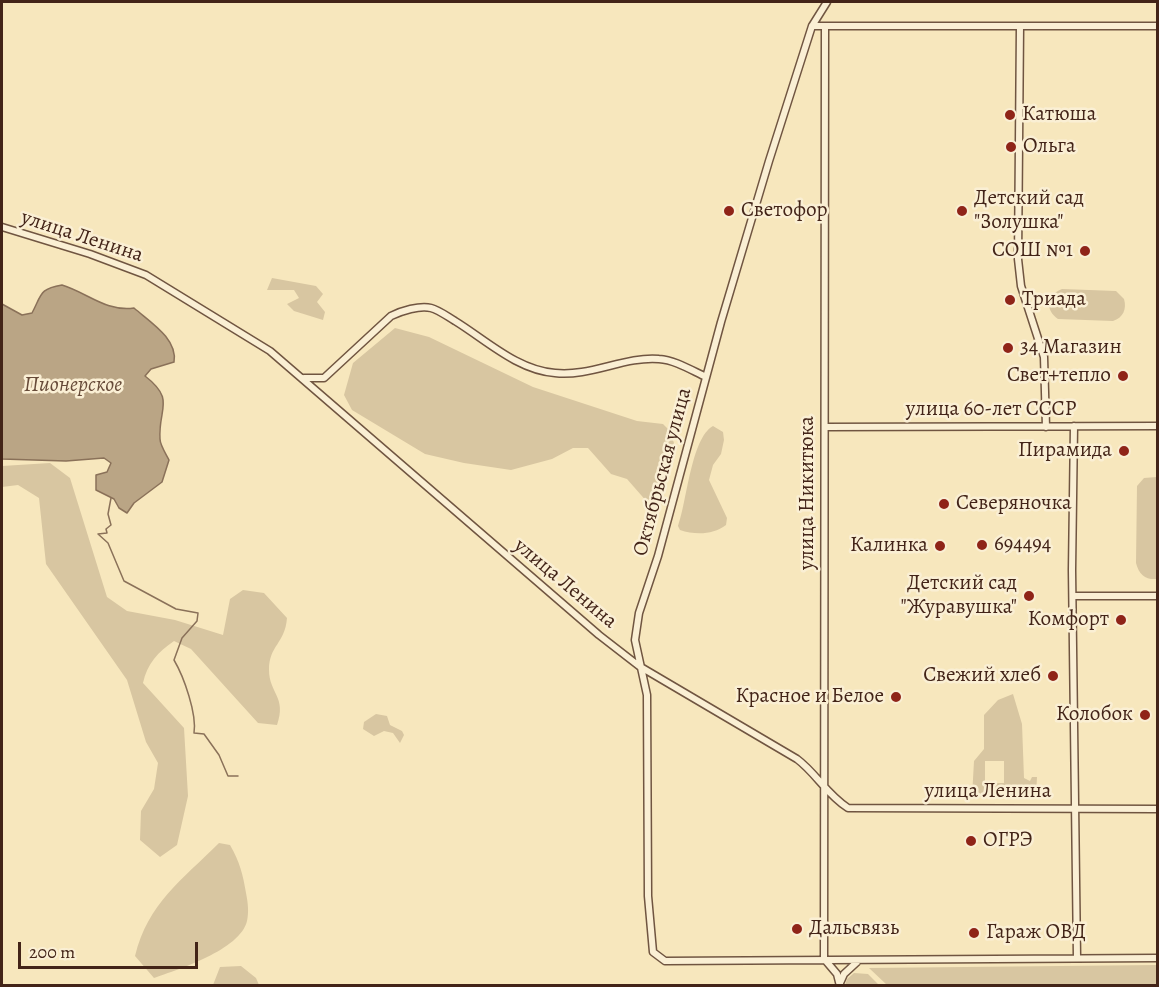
<!DOCTYPE html>
<html>
<head>
<meta charset="utf-8">
<style>
	body { margin:0 }
	#map { position:relative; width:1159px; height:987px; overflow:hidden; background:#f7e7bd; font-family:Alegreya,serif }
	canvas { display:block }
	.frame { position:absolute; inset:0; border:3px solid #432418; pointer-events:none }
	.scale { position:absolute; left:18px; top:942px; width:180px; height:27px; box-sizing:border-box; border:3px solid #432418; border-top:0; padding-left:8px; font-size:18px; line-height:21px; white-space:nowrap; color:#432418; -webkit-text-stroke:4px #faefd4; paint-order:stroke }
</style>
</head>
<body>
<div id="map">
<canvas width="1159" height="987"></canvas>
<div class="frame"></div>
<div class="scale">200 m</div>
</div>
<script>
const c = document.querySelector('canvas').getContext('2d');
c.lineJoin = 'round';
function fillPath(path, color) {
  c.fillStyle = color;
  c.fill(path, 'evenodd');
}
function trace(path, color, width, dash) {
  c.strokeStyle = color;
  c.lineWidth = width;
  c.lineCap = dash ? 'butt' : 'round';
  c.setLineDash(dash || []);
  c.stroke(path);
}
function drawText(font, color, halo, rows, align = 'center') {
  c.font = font + ' Alegreya,serif';
  c.lineWidth = 5;
  c.setLineDash([]);
  c.textBaseline = 'middle';
  c.strokeStyle = halo;
  c.fillStyle = color;
  for (const [text, x, y, turn = 0] of rows) {
    c.save();
    c.translate(x, y);
    c.rotate((+turn || 0) * Math.PI / 180);
    c.textAlign = isNaN(turn) ? turn : align;
    if (halo) c.strokeText(text, 0, 0);
    c.fillText(text, 0, 0);
    c.restore();
  }
}
fillPath(new Path2D(`
	M272,278L316,286L323,294L317,302L325,312L323,320L294,311L287,304L299,298L294,290H267Z
	M1062,289L1116,291L1124,299C1127,309 1123,318 1113,321L1058,319C1045,310 1046,295 1062,289Z
	M395,328L429,337L533,387L637,421L663,424L669,430L674,443L660,497L654,504L648,503L627,479L611,474L588,448H573L552,459L511,470L464,463L425,454L352,410L344,395L353,363Z
	M713,426L723,432L724,440L721,454L713,465L709,480L727,518L726,525C713,535 695,535 680,530L678,526C687,502 691,438 713,426Z
	M50,463L70,478L107,597L127,611L175,620L223,635L230,599L243,590L264,593L287,618C285,644 269,645 269,670C269,693 287,697 277,725L258,723L191,649L174,641C158,652 147,664 143,683L184,728L188,796L177,845L160,857L140,840L141,811L154,789L158,763L146,742L127,680L46,564L39,498L18,485L2,487V466Z
	M1157,477V579C1146,580 1139,575 1136,563L1137,486L1144,478Z
	M1013,694L1022,724L1024,778L1030,781L1032,777H1037L1036,794L1023,795V797H972L974,761L984,749V715L998,700ZM985,761H1004V783H985Z
	M376,714L387,716L390,725L402,731L404,735L400,743L393,733L384,731L374,736L363,729L364,722Z
	M219,843L230,845C240,862 243,875 246,893C248,903 249,912 247,921C240,950 179,969 154,978L135,956C148,903 182,880 219,843Z
	M1157,965V986L887,985L869,968Z
	M241,966L256,978L259,985H213L220,967Z
	M854,973L868,974L879,985H845L847,979Z`), '#d8c6a1');
const water = new Path2D(`
	M62,285C88,293 106,312 134,308C150,322 178,339 174,362L151,369L145,376C176,400 158,408 160,439C160,445 166,454 169,460L162,482L134,503L127,513L119,508L114,499L96,490V475L107,472L111,463L104,458L66,461L2,459V304L22,315L32,313C42,294 39,289 62,285Z`);
fillPath(water, '#baa585');
trace(water, '#8a7159', 1.5);
trace(new Path2D(`
	M111,498L108,514L111,525L106,529L107,533L98,534L108,543L124,581L176,609L198,613L197,621L182,638L174,660C184,677 197,714 194,733L204,734L219,755L228,776H238`), '#8a7159', 1.5);
const street = new Path2D(`
	M827,2L812,26L769,161L721,322L658,556L639,613L635,640L647,695L648,896L653,952L665,961L1158,958
	M812,26H1158
	M1020,26L1018,259L1021,286L1044,357L1046,427
	M2,227L90,254L146,275L270,351L599,635L639,666L797,759C816,773 827,795 848,808L1158,809
	M304,378H324L391,316C401,311 420,305 431,308C439,310 448,317 455,321C486,340 517,370 555,373C590,377 625,356 659,359C675,360 691,370 706,377
	M1074,426L1072,570L1077,957
	M825,427L1158,426
	M1074,596H1158
	M824,960L825,26
	M826,961L837,974L840,986
	M840,983L844,974L857,962`);
trace(street, '#705541', 9);
trace(street, '#faefd4', 6);
for (const [x, y, r, color] of [
	[1010,115,6,"#8f2418"],
	[1011,147,6,"#8f2418"],
	[729,211,6,"#8f2418"],
	[962,211,6,"#8f2418"],
	[1085,251,6,"#8f2418"],
	[1010,300,6,"#8f2418"],
	[1008,348,6,"#8f2418"],
	[1123,376,6,"#8f2418"],
	[1124,451,6,"#8f2418"],
	[944,504,6,"#8f2418"],
	[982,545,6,"#8f2418"],
	[940,546,6,"#8f2418"],
	[1029,596,6,"#8f2418"],
	[1121,620,6,"#8f2418"],
	[1053,676,6,"#8f2418"],
	[896,697,6,"#8f2418"],
	[1145,715,6,"#8f2418"],
	[971,841,6,"#8f2418"],
	[797,929,6,"#8f2418"],
	[974,933,6,"#8f2418"]
]) {
  const dot = new Path2D();
  dot.arc(x, y, r, 0, 2 * Math.PI);
  c.fillStyle = color;
  c.fill(dot);
  trace(dot, '#faefd4', 2);
}
drawText('21px', '#432418', '#faefd4', [
	["Катюша",1022,115],
	["Ольга",1023,147],
	["Детский сад",974,199],
	["\"Золушка\"",974,223],
	["Светофор",741,211],
	["СОШ №1",1073,251,"right"],
	["Триада",1022,300],
	["34 Магазин",1020,348],
	["Свет+тепло",1111,376,"right"],
	["Пирамида",1112,451,"right"],
	["Северяночка",956,504],
	["694494",994,545],
	["Калинка",928,546,"right"],
	["Детский сад",1017,584,"right"],
	["\"Журавушка\"",1017,608,"right"],
	["Комфорт",1109,620,"right"],
	["Свежий хлеб",1041,676,"right"],
	["Красное и Белое",884,697,"right"],
	["Колобок",1133,715,"right"],
	["ОГРЭ",983,841],
	["Дальсвязь",809,929],
	["Гараж ОВД",986,933]
], 'left');
drawText('21px', '#432418', '#faefd4', [
	["улица Ленина",82,237,18],
	["улица 60-лет СССР",991,410],
	["Октябрьская улица",663,472,-75],
	["улица Никитюка",808,493,-90],
	["улица Ленина",565,584,40],
	["улица Ленина",988,792]
]);
drawText('italic 22px', '#674b39', '#faefd4', [
	["Пионерское",73,386]
]);
</script>
</body>
</html>
